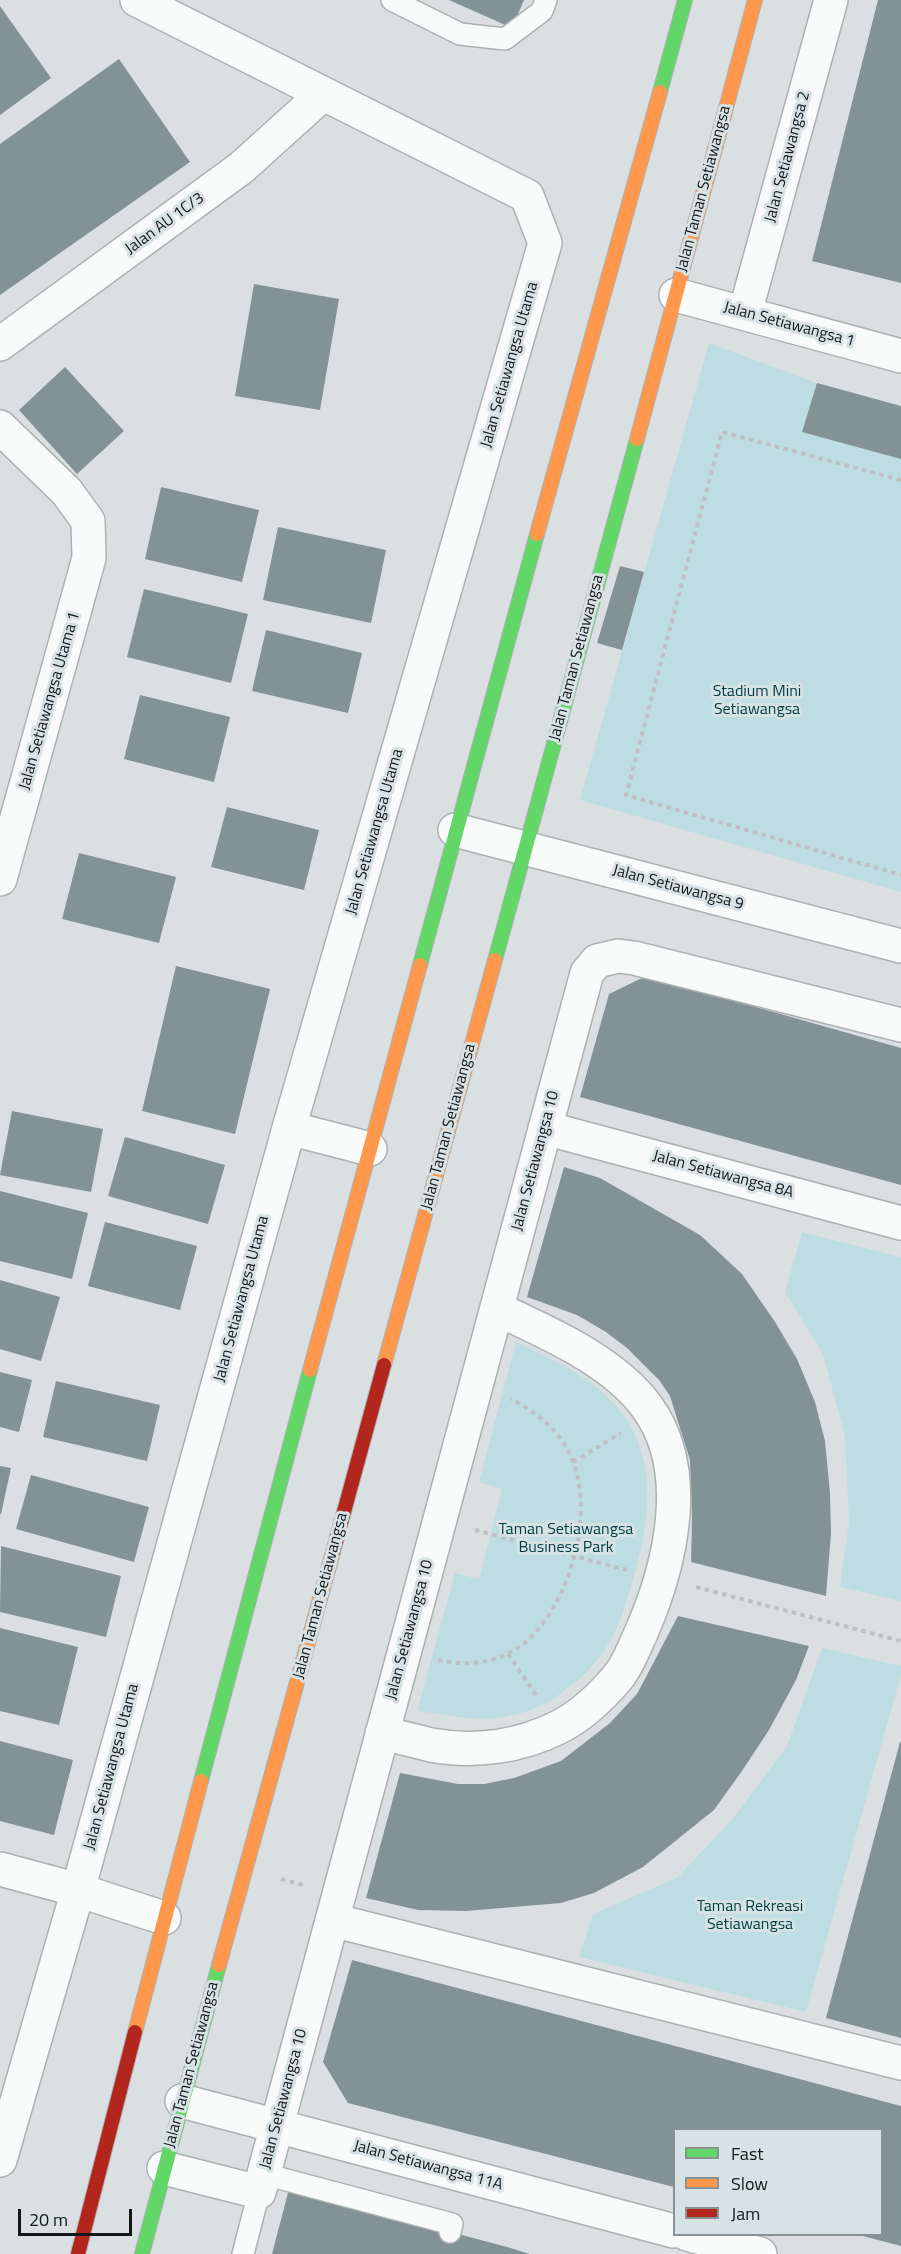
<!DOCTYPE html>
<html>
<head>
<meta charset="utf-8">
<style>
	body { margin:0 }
	#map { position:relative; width:901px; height:2254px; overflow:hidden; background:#dae0e1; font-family:"Titillium Web",sans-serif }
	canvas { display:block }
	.legend { position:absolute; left:673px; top:2128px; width:210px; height:108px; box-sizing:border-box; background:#d7e2e4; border:2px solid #899192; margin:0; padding:8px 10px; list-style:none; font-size:18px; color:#141718 }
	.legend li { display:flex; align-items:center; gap:12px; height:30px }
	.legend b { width:30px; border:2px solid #899192 }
	.scale { position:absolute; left:18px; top:2209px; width:114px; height:27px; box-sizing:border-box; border:3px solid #141718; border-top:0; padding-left:8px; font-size:18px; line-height:21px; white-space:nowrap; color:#141718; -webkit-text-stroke:4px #d7e2e4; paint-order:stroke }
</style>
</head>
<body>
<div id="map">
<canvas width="901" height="2254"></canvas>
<ul class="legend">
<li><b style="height:8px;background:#63d668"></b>Fast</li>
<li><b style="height:8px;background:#ff974d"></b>Slow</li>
<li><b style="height:8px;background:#b3261e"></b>Jam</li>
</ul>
<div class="scale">20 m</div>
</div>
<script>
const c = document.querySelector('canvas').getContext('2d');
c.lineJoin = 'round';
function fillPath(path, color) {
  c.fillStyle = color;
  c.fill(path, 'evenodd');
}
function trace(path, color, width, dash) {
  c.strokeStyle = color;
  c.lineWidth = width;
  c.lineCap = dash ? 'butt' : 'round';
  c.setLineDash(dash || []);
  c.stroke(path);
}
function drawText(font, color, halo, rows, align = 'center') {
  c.font = font + ' "Titillium Web",sans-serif';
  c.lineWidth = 6;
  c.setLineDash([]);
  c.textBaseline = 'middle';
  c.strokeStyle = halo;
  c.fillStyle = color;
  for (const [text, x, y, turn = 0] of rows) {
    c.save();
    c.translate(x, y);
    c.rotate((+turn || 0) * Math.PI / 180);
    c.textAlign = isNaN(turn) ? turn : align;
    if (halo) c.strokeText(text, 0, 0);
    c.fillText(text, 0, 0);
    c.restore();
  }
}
fillPath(new Path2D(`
	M709,343L817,383L901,406V892L580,800Z
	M802,1232L901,1257V1601L840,1587L849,1521L845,1437L823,1354L785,1292Z
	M516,1342C554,1360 594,1377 621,1412C658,1460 650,1518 635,1573C620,1625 611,1657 565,1690C559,1695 553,1700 546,1703C497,1727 469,1718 417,1711L455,1573L479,1579L502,1489L479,1482Z
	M822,1648L901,1666V1675L806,2012L579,1957L593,1914L678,1877L734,1817L787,1746Z`), '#bedde2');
fillPath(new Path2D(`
	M449,0H524L512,28Z
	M878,0H901V283L812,261Z
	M0,6L51,78L0,115Z
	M119,59L190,162L0,295V144Z
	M254,284L339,299L320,410L235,396Z
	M65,367L124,431L77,474L19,410Z
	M817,383L901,406V459L802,432Z
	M161,487L259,510L242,582L145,559Z
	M278,527L386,550L371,623L263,600Z
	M620,566L644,572L622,650L597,643Z
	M144,589L248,614L231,683L127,657Z
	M266,630L362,653L348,713L252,691Z
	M140,695L230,717L214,782L124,759Z
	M227,807L319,830L304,890L211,867Z
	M79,853L176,877L159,943L62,919Z
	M176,966L270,989L235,1134L142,1111Z
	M646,976L901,1048V1185L580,1097L609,994Z
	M12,1111L103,1129L91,1192L0,1175Z
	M125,1137L225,1165L208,1224L108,1196Z
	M564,1167L600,1178L700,1235L742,1274L775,1322L797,1359L815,1402L825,1441L830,1493L831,1533L826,1596L691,1562L692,1519L690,1460L670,1396L659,1380L627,1348L606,1332L577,1315L527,1297Z
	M0,1191L88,1213L72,1279L0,1261Z
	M105,1222L197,1246L180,1310L88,1286Z
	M0,1280L60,1297L41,1361L0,1349Z
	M0,1372L32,1380L19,1432L0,1427Z
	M56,1381L160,1405L147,1461L43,1437Z
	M0,1466L11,1468L1,1514H0Z
	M31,1475L149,1507L134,1562L16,1529Z
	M1,1546L121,1576L106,1637L0,1612Z
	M678,1616L809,1646L796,1680L769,1730L742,1771L714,1810L643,1867L594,1893L561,1903L466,1911L418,1910L366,1898L400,1773L458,1784H484L514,1778L561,1761L610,1723L637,1694Z
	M0,1628L78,1647L59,1725L0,1711Z
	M0,1741L73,1760L54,1835L0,1821Z
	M900,1742H901V2038L826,2018Z
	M352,1960L901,2106V2246L859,2235L882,2234V2130H674V2187L348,2103L323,2062Z
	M289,2189L507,2247L530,2254H272Z`), '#839294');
const lane = new Path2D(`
	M392,0L460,34L505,39L542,11L546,0
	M264,2174L452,2224L450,2232
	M243,2254L259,2192`);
const street = new Path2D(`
	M676,295L901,356
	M745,313L831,0
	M0,344L241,168L323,94
	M0,427L67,492L88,521L89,558L0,879
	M455,830L901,946
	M289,1128L370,1149
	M545,1128L901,1223
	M382,1733C399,1737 415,1741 431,1745C474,1753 520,1747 559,1727C581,1716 602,1696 618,1677C628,1665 634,1648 641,1633C670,1567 694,1471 647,1407C615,1362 547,1332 497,1309
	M0,1869L78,1890L164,1918
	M332,1920L901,2063
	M182,2101L674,2231
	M0,2160L78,1890L289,1128L545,243L527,196L137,0
	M164,2168L259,2192L587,973L597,961L618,956L634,958L901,1025
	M687,2234L760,2254`);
const fast = new Path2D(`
	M660,92L685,0
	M495,960L637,439
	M420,965L537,534
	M201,1781L310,1370
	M142,2254L219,1965`);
const slow = new Path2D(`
	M637,439L755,0
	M537,534L660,92
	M384,1365L495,960
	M310,1370L420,965
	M219,1965L333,1552
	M135,2032L201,1781`);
const jam = new Path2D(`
	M333,1552L384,1365
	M78,2254L135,2032`);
trace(lane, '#acb1b1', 24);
trace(street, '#acb1b1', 36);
trace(fast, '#acb1b1', 16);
trace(slow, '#acb1b1', 16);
trace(jam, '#acb1b1', 16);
trace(new Path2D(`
	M901,480L722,432L626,795L901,875
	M573,1462L621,1433
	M475,1530L627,1570
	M696,1587L901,1641
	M508,1654L538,1698
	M438,1660C469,1667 503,1663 528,1640C570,1601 594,1517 573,1462C562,1432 538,1413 511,1399
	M281,1879L303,1885`), '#bdbfc0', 4, [4.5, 4.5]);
trace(lane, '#f9fafa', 21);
trace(street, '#f9fafa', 33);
trace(fast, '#63d668', 14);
trace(slow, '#ff974d', 14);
trace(jam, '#b3261e', 14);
drawText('16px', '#141718', '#d7e2e4', [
	["Jalan Setiawangsa 2",788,157,-75],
	["Jalan Taman Setiawangsa",704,189,-75],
	["Jalan AU 1C/3",165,224,-36],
	["Jalan Setiawangsa 1",789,325,15],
	["Jalan Setiawangsa Utama",510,365,-74],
	["Jalan Taman Setiawangsa",577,658,-75],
	["Jalan Setiawangsa Utama 1",50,701,-74],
	["Jalan Setiawangsa Utama",375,832,-74],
	["Jalan Setiawangsa 9",678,888,15],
	["Jalan Taman Setiawangsa",449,1127,-75],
	["Jalan Setiawangsa 10",536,1161,-75],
	["Jalan Setiawangsa 8A",723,1175,15],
	["Jalan Setiawangsa Utama",242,1299,-75],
	["Jalan Taman Setiawangsa",321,1596,-75],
	["Jalan Setiawangsa 10",410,1630,-75],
	["Jalan Setiawangsa Utama",112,1767,-75],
	["Jalan Taman Setiawangsa",192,2065,-75],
	["Jalan Setiawangsa 10",284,2099,-75],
	["Jalan Setiawangsa 11A",428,2166,15]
]);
drawText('16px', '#003e44', '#d7e2e4', [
	["Stadium Mini",757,692],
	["Setiawangsa",757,710],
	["Taman Setiawangsa",566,1530],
	["Business Park",566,1548],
	["Taman Rekreasi",750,1907],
	["Setiawangsa",750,1925]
]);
</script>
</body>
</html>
